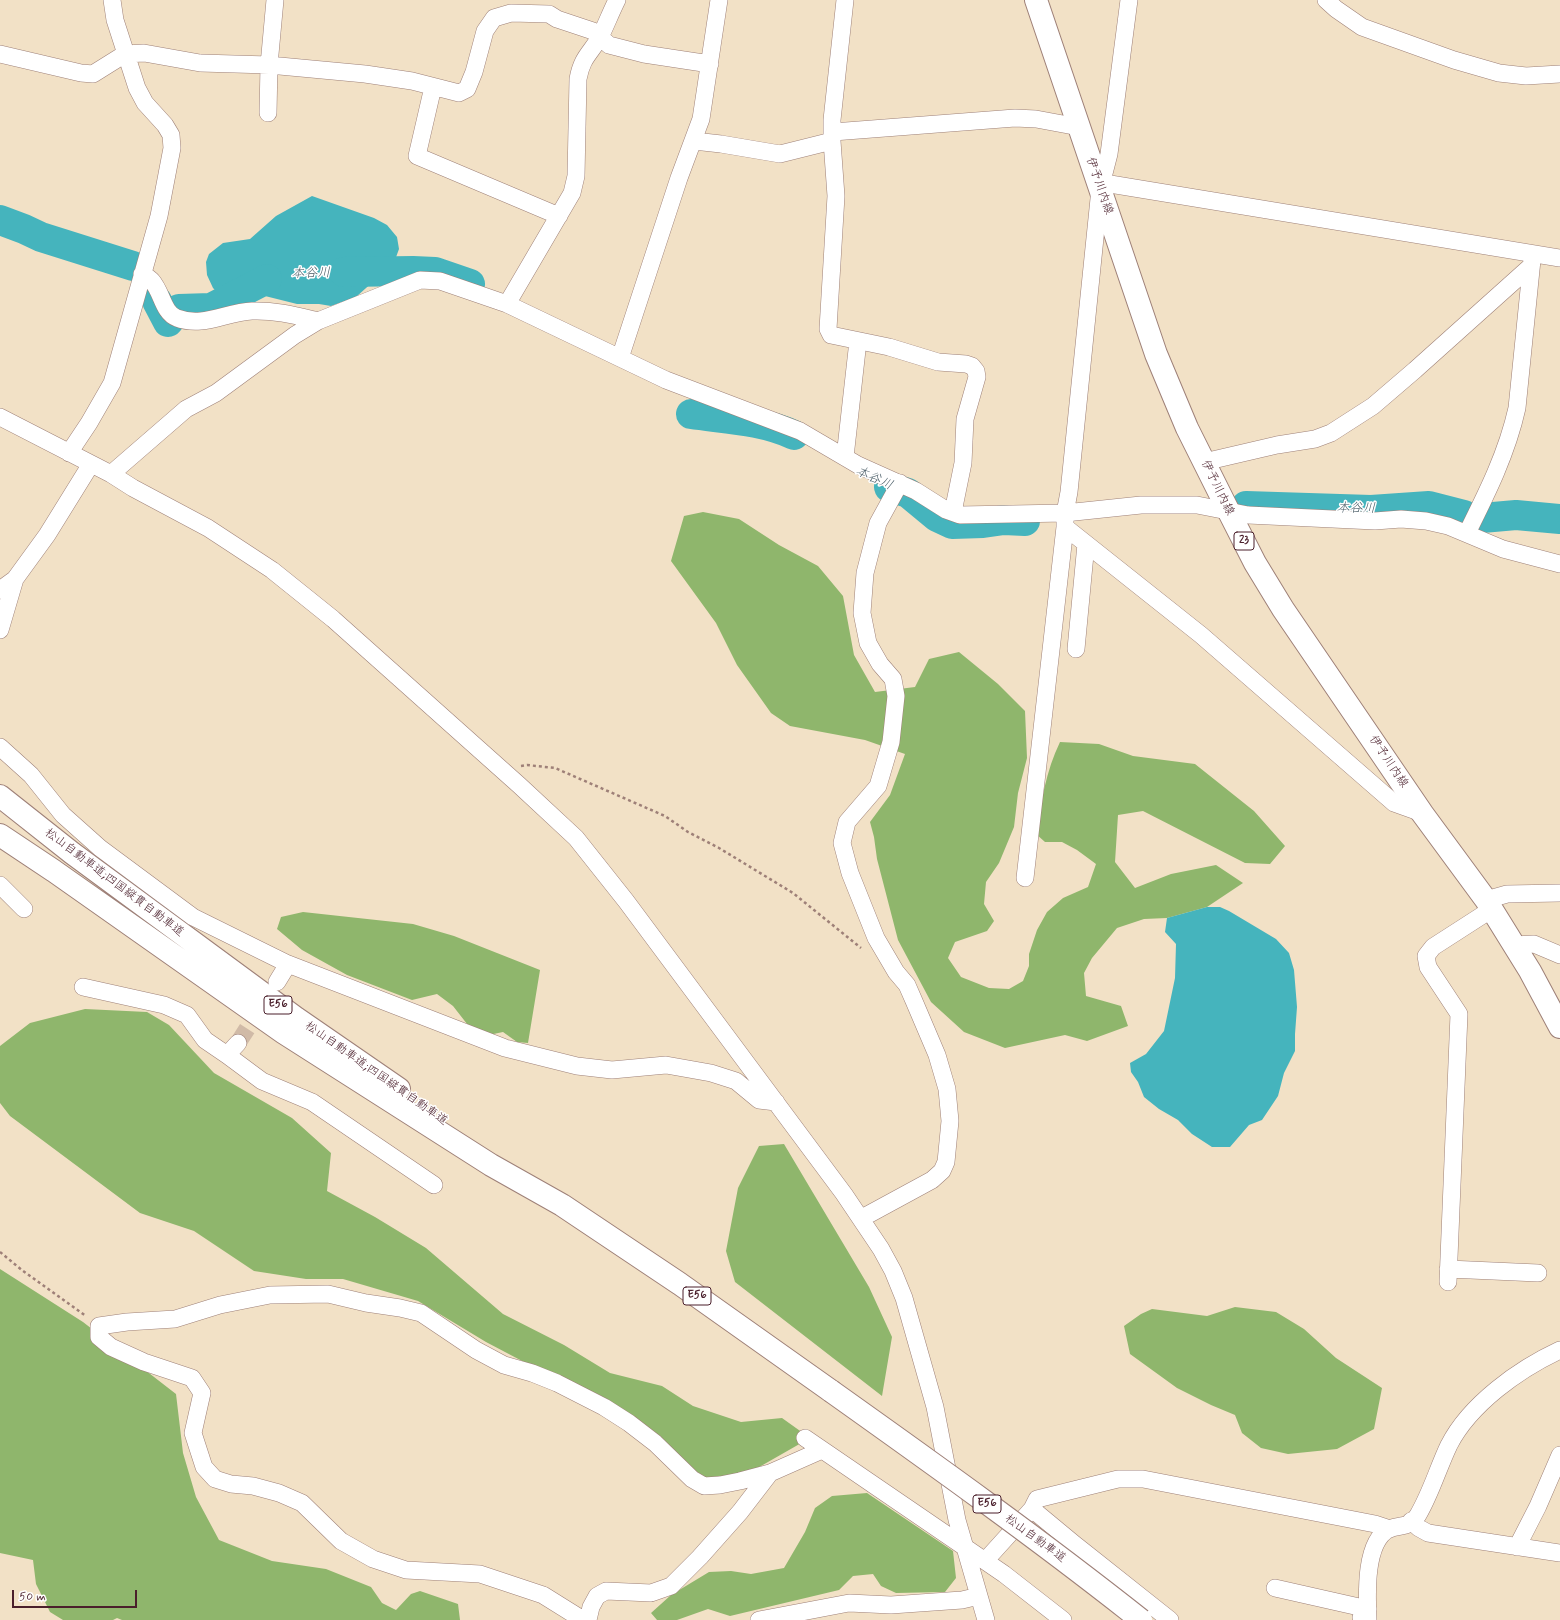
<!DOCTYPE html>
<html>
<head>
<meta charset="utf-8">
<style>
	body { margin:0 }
	#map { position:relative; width:1560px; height:1620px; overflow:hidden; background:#f2e1c6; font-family:Mynerve,sans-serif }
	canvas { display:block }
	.scale { position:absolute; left:12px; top:1590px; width:125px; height:18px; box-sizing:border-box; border:2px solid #4a1f2b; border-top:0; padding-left:5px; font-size:12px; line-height:14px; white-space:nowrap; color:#4a1f2b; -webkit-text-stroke:3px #fff; paint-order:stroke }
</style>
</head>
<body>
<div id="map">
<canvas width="1560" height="1620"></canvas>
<div class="scale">50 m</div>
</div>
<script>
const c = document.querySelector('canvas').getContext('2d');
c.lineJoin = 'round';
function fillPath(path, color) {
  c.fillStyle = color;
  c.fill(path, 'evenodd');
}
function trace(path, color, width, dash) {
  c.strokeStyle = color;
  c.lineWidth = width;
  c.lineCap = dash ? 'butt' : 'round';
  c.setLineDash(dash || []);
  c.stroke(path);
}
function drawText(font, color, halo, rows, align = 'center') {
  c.font = font + ' Mynerve,"Klee One",sans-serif';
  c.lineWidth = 3;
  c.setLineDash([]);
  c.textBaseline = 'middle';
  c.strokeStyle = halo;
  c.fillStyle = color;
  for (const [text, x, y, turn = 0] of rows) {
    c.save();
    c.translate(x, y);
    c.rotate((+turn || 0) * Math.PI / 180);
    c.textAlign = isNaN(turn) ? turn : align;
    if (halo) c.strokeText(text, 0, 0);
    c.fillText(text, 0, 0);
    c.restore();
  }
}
fillPath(new Path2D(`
	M703,512L739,519L779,545L818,566L843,596L854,655L875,692L915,687L929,659L959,652L998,684L1025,711L1027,758L1018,793L1014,827L999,863L986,882L984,904L994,921L987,931L955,942L948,958L961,977L989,988L1009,989L1023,981L1029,966V954L1037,930L1047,912L1063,898L1088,887L1096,864L1077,850L1062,842H1045L1036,834C1041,802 1046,771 1060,742L1099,744L1133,756L1195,764L1254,811L1285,846L1270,864L1245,863L1143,811L1118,815L1115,862L1135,888L1171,874L1216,865L1243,883L1207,907L1167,918L1144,919L1117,928L1092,958L1084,973L1086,996L1121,1006L1128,1026L1087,1041L1065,1035L1005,1048L964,1032L931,1002L898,940L877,859L874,837L870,822L890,795L905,754L865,740L790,726L771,713L737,665L716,623L671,561L684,516Z
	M303,912L413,924L454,936L540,970L528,1043L517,1042L503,1032L484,1036L471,1029L453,1006L437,994L412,1000L347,975L302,950L277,929L281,917Z
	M85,1009L147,1012L169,1025L214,1073L292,1118L331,1153L327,1191L375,1217L426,1248L503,1314L564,1345L610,1373L662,1386L693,1406L741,1422L782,1418L810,1438L754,1470L724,1481L704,1477L672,1454L642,1422L619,1412L486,1342L418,1301L343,1279H306L254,1271L194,1231L140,1213L10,1116L0,1103V1046L30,1023Z
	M784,1144L869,1287L892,1337L882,1396L735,1282L726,1251L738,1188L759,1146Z
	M0,1269L83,1322L176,1394L183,1453L196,1497L219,1540L272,1561L326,1569L371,1587L382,1603L396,1610L411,1594L420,1591L458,1604L460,1620H122L117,1618L113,1620H63L50,1612L36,1584L33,1560L0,1553Z
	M1235,1307L1276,1312L1304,1329L1336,1358L1382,1388L1374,1429L1337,1449L1288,1454L1261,1448L1242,1433L1235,1415L1211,1405L1177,1388L1130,1354L1124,1326L1141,1314L1152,1309L1207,1316Z
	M867,1493L953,1551L956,1578L945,1592L896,1593L881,1586L873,1574L853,1576L839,1590L730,1616L708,1609L677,1620H657L651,1613L671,1595L709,1572L731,1571L751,1574L784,1568L805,1532L815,1508L832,1496Z`), '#8fb66c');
fillPath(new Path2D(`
	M312,196L374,218L387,225L397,237L399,249L395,260L385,271L356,297L331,306L319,304H297L261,295L246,294L231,298L220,295L213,288L207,275L206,262L209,254L223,243L250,239L276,216Z
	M1207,907H1220L1229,911L1276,939L1289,953L1294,970L1297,1007L1295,1034V1051L1284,1073L1278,1096L1262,1120L1249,1125L1230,1147H1212L1192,1134L1178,1120L1159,1109L1144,1097L1138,1082L1131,1072L1130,1063L1146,1054L1164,1031L1175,978L1176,944L1165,932L1167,918Z`), '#45b4bd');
trace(new Path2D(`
	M0,220L24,229L41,237L133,266
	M344,272L413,271L435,272L470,284
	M157,301L168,322L179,309L211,308L267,279
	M691,414C725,419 762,420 794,435
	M889,487L908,493L937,517L952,524L983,523L1004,520L1025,521
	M1246,506L1371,510L1429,506L1464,515
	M1482,518L1516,515L1560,519`), '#45b4bd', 30);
trace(new Path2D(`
	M238,1043L263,1004`), '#d0baa7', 17, [17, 8]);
const minor = new Path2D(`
	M845,0L832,120V141L836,196L828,329L831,335L889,347L938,362L966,364L972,366L976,371L977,377L965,419L963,463L953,512
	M1129,0L1109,154L1100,189L1069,492L1065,513V527L1201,635L1394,803L1422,813
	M1326,0L1336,9L1362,27L1454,60L1499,73L1526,76L1560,74
	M0,54L81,73L93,74L125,54L144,53L200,63L269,65L365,74L412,81L459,93L467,89L474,72L485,31L494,18L511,13L549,14L557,19L593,31L609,45L644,54L710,64
	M433,87L417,156L559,216
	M268,113L269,65L275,0
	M833,132L1015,118L1036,119L1079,127
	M694,141L721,144L780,154L832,141
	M1100,189L1110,184L1560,258
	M142,274C146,276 150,278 152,281C162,292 163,313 177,318C203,328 226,312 252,311C275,310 297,316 318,321
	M507,304L572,193L576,176L578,79C582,57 590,54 600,37C606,25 611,12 617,0
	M620,358L679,178L701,119L719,0
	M0,417L111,474L133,488L208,528L272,570L333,619L519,785L576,838L626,901L844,1194L881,1249L893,1271L904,1298L935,1407L957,1520L986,1620
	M69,453L89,423L112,383L159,216L172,148L171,135L165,125L145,103L137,88L115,20L112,0
	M845,457L858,341
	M1204,462L1277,445L1315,439L1331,433L1373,406L1415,370L1531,266
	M111,474L186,409L216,393L295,335L318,321L420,280L440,281L507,304L666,380L800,431L858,465L916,491L946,510L960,515L1065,513L1141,505H1197L1248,515L1375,521L1401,519L1426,521L1448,526L1503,549L1560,564
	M1467,533C1487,493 1507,453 1517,408L1532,260
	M0,590L15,579L47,535L91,464
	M0,630L15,579
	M1076,649L1086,544
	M0,747L31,775L63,815L100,848L193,917L288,964L505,1048L577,1066L612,1070L666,1065L711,1073L736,1081L759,1100L776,1102
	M1025,878L1065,527
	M0,885L24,909
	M1486,900L1507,894L1560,893
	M1514,945L1534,944L1560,955
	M277,982L288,964
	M83,987L164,1005L187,1015L205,1040L227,1055L238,1043
	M227,1055L262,1081L312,1102L434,1185
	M862,1218L932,1180L942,1171L946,1162L950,1121L947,1089L937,1055L914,1001L907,985L896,972L876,938L850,873L842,843L847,822L878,786L891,742L896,696L893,679L880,664L868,643L862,613L865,573L878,523L900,483
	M1448,1269L1538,1273
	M1448,1282L1459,1014L1428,967L1426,956L1433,947L1492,909
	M805,1438L1004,1574L1063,1620
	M1032,1509L1073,1543L1170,1620
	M1411,1521L1419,1528L1428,1533L1560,1553
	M1517,1547L1538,1506L1560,1455
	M985,1561L1032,1509L1037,1499L1118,1479H1143L1375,1524L1390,1529
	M1275,1588L1368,1609L1361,1617
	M583,1620L543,1595L480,1574L406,1570L373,1559L341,1541L302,1503L279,1493L253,1486L231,1484L215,1479L204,1467L193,1433L202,1393L192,1378L144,1362L111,1347L99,1337V1326L127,1322L175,1319L220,1305L270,1295L328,1294L366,1303L400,1308L421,1313L476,1350L504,1365L532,1373L557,1383L604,1407L629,1423L655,1443L692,1479L704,1486L720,1485L740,1481L770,1473L822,1450
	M588,1620L591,1607L597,1596L606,1591L651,1593L671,1586L700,1557L740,1512L770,1473
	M759,1620L849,1603L891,1605L962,1600L979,1596
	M1368,1620C1367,1596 1364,1542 1389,1529C1401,1524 1409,1529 1418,1515C1431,1493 1438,1468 1449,1445C1470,1404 1519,1369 1560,1350`);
const major = new Path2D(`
	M1036,0L1156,354L1187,428L1228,510L1255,563L1283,609L1422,813L1486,900L1530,971L1560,1027`);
const highway = new Path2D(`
	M0,796L72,853L296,1018L399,1089
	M0,835L54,871L284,1033L491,1165L562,1205L680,1284L831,1391`);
trace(minor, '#9e8078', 18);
trace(major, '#9e8078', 24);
trace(highway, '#9e8078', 24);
trace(new Path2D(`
	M521,766L527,765L555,768L665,816L688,832L719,848L793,893L861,948
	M0,1252L23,1271L86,1316`), '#9e8078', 2.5, [3, 3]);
trace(minor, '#fff', 17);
trace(major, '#fff', 22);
trace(highway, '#fff', 22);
const highwayBridge = new Path2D(`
	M831,1391C935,1465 1040,1540 1141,1620`);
trace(highwayBridge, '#9e8078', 24, []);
trace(highwayBridge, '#fff', 22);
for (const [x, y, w] of [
	[1244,541,20],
	[278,1005,28],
	[697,1296,28],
	[987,1504,28]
]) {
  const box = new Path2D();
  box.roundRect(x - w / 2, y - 9, w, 18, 3);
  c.fillStyle = '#fff';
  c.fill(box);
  trace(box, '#4a1f2b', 1);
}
drawText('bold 11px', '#4a1f2b', null, [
	["23",1244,541],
	["E56",278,1005],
	["E56",697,1296],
	["E56",987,1504]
]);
drawText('12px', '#4a1f2b', '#fff', [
	["伊予川内線",1099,186,71],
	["伊予川内線",1217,488,64],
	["伊予川内線",1388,762,56],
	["松山自動車道;四国縦貫自動車道",114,883,37],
	["松山自動車道;四国縦貫自動車道",376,1074,35],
	["松山自動車道",1035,1539,36]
]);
drawText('italic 13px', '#485b65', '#fff', [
	["本谷川",311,274,-1],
	["本谷川",874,479,24],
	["本谷川",1356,509,1]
]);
</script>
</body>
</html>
